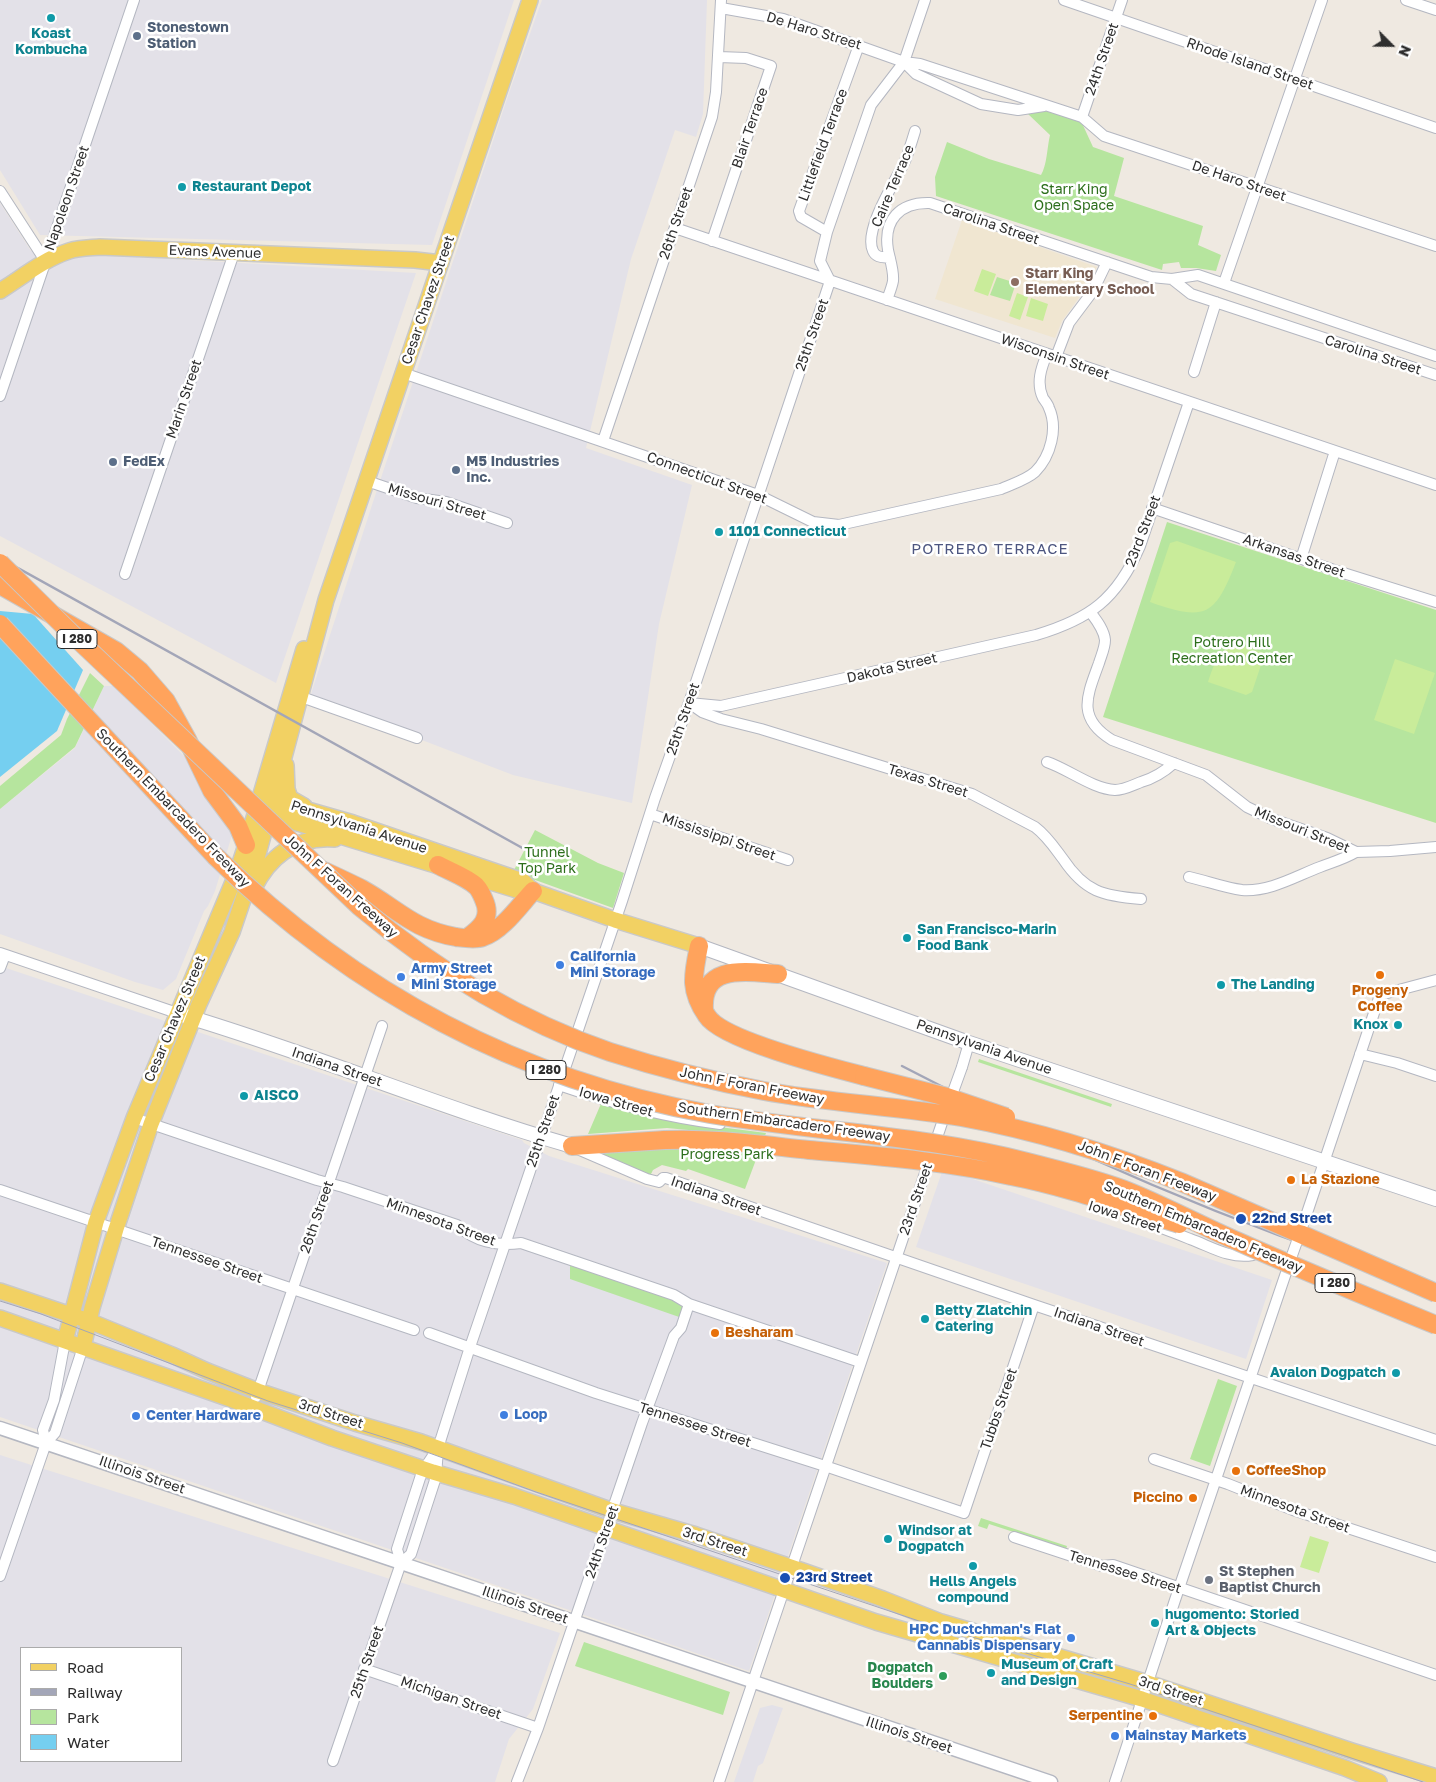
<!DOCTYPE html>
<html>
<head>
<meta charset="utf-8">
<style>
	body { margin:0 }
	#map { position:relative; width:1436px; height:1782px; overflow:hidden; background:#efe9e1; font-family:"Golos Text",sans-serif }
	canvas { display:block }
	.legend { position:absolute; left:20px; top:1647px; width:162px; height:115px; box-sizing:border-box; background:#fff; border:1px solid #ababab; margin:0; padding:6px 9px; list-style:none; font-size:15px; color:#2e2e2e }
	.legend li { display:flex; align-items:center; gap:10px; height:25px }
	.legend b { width:25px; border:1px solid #ababab }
	.north { position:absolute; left:1366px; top:20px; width:50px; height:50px; -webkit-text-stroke:4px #fff; paint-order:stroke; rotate:113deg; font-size:14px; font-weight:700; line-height:20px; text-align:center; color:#2e2e2e }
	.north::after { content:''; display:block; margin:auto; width:18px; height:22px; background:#2e2e2e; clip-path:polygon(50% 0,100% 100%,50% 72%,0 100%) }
</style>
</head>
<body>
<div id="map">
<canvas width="1436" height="1782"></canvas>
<ul class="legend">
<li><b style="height:6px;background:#f2d163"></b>Road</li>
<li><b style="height:6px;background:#a3a6b8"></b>Railway</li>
<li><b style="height:14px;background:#b6e59e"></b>Park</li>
<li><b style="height:14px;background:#75cff0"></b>Water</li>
</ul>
<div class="north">N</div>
</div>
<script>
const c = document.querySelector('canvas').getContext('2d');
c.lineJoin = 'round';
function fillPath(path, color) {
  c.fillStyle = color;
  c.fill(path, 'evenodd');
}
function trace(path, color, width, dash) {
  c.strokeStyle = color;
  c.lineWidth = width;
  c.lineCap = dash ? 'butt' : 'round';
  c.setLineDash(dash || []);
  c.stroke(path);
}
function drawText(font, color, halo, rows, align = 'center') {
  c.font = font + ' "Golos Text",sans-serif';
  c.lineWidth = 5;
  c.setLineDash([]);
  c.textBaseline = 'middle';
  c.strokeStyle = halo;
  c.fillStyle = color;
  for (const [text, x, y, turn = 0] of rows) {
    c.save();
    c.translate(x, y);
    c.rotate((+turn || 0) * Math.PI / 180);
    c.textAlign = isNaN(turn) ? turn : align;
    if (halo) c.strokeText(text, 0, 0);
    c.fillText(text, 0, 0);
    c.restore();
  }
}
fillPath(new Path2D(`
	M0,0H514L432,245L40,235L0,170Z
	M542,0H707L703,114L696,137L675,130L631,259L586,448L692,485L659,624L632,803L513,775L310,697L373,502L509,93Z
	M0,203L31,251L416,273L276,683L0,536Z
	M104,686H114L189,761L231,825L232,835L215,891L208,906L204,911L176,979L163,990L135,982L0,934V809L75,748Z
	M0,966L522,1140L524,1143L549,1156L887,1263L749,1671L0,1417Z
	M943,1169L1272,1280L1246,1359L916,1247Z
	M0,1455L560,1633L533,1709L509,1739L495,1782H0ZM21,1648H181V1761H21Z
	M772,1705L783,1708L763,1763L758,1766L753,1782H734L760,1708Z`), '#e3e1e8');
fillPath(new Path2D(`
	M962,220L1097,267L1080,296L1062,321L1055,338L935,299Z`), '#f0e6d1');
fillPath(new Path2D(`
	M1046,111L1081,121L1093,147L1124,158L1114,196L1203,226L1198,245L1221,255L1216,271L1196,268H1181L1179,262L1163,264L1162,270L936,196L935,177L947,142L989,159L1041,175C1047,165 1047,148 1050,135L1028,114Z
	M997,277L1016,283L1010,301L990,295Z
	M1167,522L1436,610V823L1103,717Z
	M90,673L104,686L75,747L0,809V786L61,735L67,719Z
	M535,830L598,863L624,873L613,908L513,872Z
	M979,1059L1112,1104L1111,1107L978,1062Z
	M603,1099L696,1124L766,1133L745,1189L688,1169L686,1171L662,1165L653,1170L650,1176L604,1155V1152L692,1145L688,1130L667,1128L588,1134Z
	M570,1264L675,1298L681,1303L684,1312L682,1318L570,1279Z
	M1218,1379L1237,1386L1210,1466L1190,1459Z
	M981,1518L1067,1546L1066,1549L989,1524L987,1529L978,1526Z
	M584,1642L730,1692L723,1715L575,1666Z`), '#b6e59e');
fillPath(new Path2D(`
	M982,269L996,274L988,296L974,291Z
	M1017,293L1028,297L1020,320L1009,316Z
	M1031,298L1048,304L1043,321L1026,316Z
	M1177,541L1236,562C1215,616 1206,622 1150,602L1170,543Z
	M1229,647H1245L1265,653L1252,692L1246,695L1208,682C1213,667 1216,656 1229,647Z
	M1395,659L1435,673L1414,734L1374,720Z
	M1310,1536L1329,1542L1319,1573L1300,1567Z`), '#c9ec9a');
fillPath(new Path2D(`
	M0,611L33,614L83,670L57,731L0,777Z`), '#75cff0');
const minor = new Path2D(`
	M1064,0L1436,128
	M1406,0L1436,10
	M721,8L783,19L904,62L920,64L1082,117L1104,136L1436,246
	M904,62L916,74L981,104L1018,110L1044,106
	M1082,117L1122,0
	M0,191L46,262
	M675,228L1436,485
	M827,232L801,217L799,211L859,45
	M712,241L771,66L746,58L719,57
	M890,258C883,257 876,258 873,251C863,230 896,180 905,161C909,151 912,141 915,131
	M1172,279L1191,294L1436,375
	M1224,283L1322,0
	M887,300C889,294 892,287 893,281C894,271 890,260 888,250C883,220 900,202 930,203L1151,277L1172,279L1198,275L1436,356
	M1056,357L1069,323L1093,291L1107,262
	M1194,372L1216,302
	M403,373L758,495L813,522L839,525L1001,489C1012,484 1026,480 1035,472C1051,456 1058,428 1049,408C1048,404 1045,401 1043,398C1036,383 1041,368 1047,354
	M0,396L134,0
	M603,441L712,117L716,92L721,0
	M367,481L417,498L446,502L507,523
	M1152,508L1337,571L1436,602
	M1301,559L1335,451
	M125,574L234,253
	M1091,613C1097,621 1104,630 1105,640C1105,648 1101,656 1099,663C1087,696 1076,718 1112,740L1206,775L1247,807L1272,819L1327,838L1356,852L1390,851L1436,847
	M296,695L417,738
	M689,703L721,706L1036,635C1090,619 1117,599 1140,546L1189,402
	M692,705L702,712L721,719L761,729L972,794L1035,827C1047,836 1054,847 1063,859C1085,892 1103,896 1141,899
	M1047,762C1068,769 1093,789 1115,790C1124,790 1133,785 1141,782C1155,778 1164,772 1174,763
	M650,814L788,860
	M1189,877C1207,881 1225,888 1242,890C1270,892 1296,876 1320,867C1333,862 1344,859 1356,852
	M0,953L177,1013
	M0,968L5,955
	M1360,1054L1397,1063L1436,1076
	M962,1067L969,1043
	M559,1085C611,1103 665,1117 720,1124
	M134,1118L317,1180L343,1187L457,1225C476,1242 495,1246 521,1243L674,1295L689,1304L860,1362
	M575,1148L647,1179L659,1182L663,1178H666L1034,1305L1436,1440
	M923,1150L958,1159
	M0,1190L414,1330
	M1306,1216L1380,995L1436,980
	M1128,1217C1149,1223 1170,1231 1190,1239C1212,1247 1229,1259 1253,1255
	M429,1333L596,1393L825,1466L964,1513L1034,1305
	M256,1397L382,1026
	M46,1443L43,1430L54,1400L65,1341
	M1154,1459L1228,1484L1293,1510L1436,1557
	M1014,1537L1102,1566L1113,1565L1436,1675
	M401,1563L397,1549L422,1472L438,1448
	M0,1576L46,1443L55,1433L83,1347
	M364,1669L538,1728
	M333,1761L401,1563L411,1554L436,1477L438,1448L470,1347L622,901L655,798L692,694L830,281L820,261L827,232L871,105L904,62L925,0
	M517,1782L538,1728L642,1423L674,1336L681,1328L689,1304
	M719,1782L946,1111
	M1115,1782L1175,1600L1290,1261`);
const tertiary = new Path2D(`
	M0,1428L1051,1782`);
const secondary = new Path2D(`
	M699,946L969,1043L1436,1199
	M182,1015C314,1054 440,1108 572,1146`);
const primary = new Path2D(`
	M0,291C21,278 44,259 69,251C79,248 89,248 100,247L415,260L441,263
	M286,765L287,789L290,798L304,806
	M264,803L272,801L283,803L353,823L523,881L533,891
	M261,808L269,814L278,817L520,891H533L615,920L699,946
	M254,888C271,854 297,836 335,839
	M0,1291L89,1321L172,1355L207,1371L258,1391L355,1423L421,1442L613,1511L696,1535L803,1571L883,1599L941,1622L1148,1683L1352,1751L1436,1777
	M0,1318L230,1399L332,1438L433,1472L514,1496L876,1622L1142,1699L1345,1768L1379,1782
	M65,1341L96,1222L134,1118L236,875L246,845L304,649
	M83,1347L92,1308L116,1229L151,1124L199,1004L232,932L257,858L326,600L530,0`);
const motorway = new Path2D(`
	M0,585L116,651L140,671L166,701L187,739L212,791L238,826L246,845
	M438,865C449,871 466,877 476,886C480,890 482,895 484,900C492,918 481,928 467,938
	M324,871C337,877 350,883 362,889C398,909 412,929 456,937C464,938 476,940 483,937C502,931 520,905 533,891
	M699,946C693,975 689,990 707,1016C722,1040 833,1068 864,1076
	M704,1010C701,963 747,972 778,974
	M572,1146L665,1140`);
trace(minor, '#b4b7c1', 12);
trace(tertiary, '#b4b7c1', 15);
trace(secondary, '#b4b7c1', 16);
trace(primary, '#c9c9c9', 18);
trace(motorway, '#c9c9c9', 20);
trace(minor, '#fff', 10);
trace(tertiary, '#fff', 12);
trace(secondary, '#fff', 14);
trace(primary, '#f2d163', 15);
trace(motorway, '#ffa35c', 18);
trace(new Path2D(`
	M0,1301L41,1314L268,1401L402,1443L536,1492L922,1622L1130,1684L1423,1782`), '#a3a6b8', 1);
trace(new Path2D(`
	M0,558L526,850
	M902,1066C1064,1151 1228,1222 1401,1278`), '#a3a6b8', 2.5);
const minorBridge = new Path2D(`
	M949,1103L962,1067
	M1290,1261L1306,1216`);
const motorwayBridge = new Path2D(`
	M0,563L72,634L359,906C433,968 518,1021 610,1052C660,1068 712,1081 764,1091C829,1103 896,1106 961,1117C1038,1131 1109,1153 1181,1182L1436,1293
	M0,624L215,856C353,991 519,1080 710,1114C816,1132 923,1135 1027,1162C1061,1171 1097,1179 1130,1192C1167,1207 1202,1226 1239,1242C1304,1271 1370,1298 1436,1325
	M864,1076L947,1097L1006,1117
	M665,1140C713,1138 761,1145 809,1150C876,1156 945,1161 1011,1176C1068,1187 1123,1207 1179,1224`);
trace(minorBridge, '#b4b7c1', 12, []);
trace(motorwayBridge, '#c9c9c9', 20, []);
trace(minorBridge, '#fff', 10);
trace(motorwayBridge, '#ffa35c', 18);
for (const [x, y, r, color] of [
	[51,18,5,"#0f9aa8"],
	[137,36,5,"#5c6f8a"],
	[182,187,5,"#0f9aa8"],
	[1015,282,5,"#8d6e63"],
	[113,462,5,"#5c6f8a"],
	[456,470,5,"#5c6f8a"],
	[719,532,5,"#0f9aa8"],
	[907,938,5,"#0f9aa8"],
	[560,965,5,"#3f7fe0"],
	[1380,975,5,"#e8710a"],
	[401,977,5,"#3f7fe0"],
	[1221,985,5,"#0f9aa8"],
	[1398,1025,5,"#0f9aa8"],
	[244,1096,5,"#0f9aa8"],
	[1291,1180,5,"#e8710a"],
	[1241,1219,6,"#1a4fb4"],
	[925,1319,5,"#0f9aa8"],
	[715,1333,5,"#e8710a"],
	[1396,1373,5,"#0f9aa8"],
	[504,1415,5,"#3f7fe0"],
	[136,1416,5,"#3f7fe0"],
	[1236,1471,5,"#e8710a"],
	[1193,1498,5,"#e8710a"],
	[888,1539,5,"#0f9aa8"],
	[973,1566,5,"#0f9aa8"],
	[785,1578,6,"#1a4fb4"],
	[1209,1580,5,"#6b7280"],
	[1155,1623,5,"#0f9aa8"],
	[1071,1638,5,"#3f7fe0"],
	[991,1673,5,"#0f9aa8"],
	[943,1676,5,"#2e9e5b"],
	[1153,1716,5,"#e8710a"],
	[1115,1736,5,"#3f7fe0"]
]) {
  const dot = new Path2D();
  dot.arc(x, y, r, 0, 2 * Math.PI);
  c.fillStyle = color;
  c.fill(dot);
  trace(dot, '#fff', 2);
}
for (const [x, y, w] of [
	[77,639,40],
	[546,1070,40],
	[1335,1283,40]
]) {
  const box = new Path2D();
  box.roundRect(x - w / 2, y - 9.5, w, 19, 4);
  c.fillStyle = '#fff';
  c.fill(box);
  trace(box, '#2e2e2e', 1);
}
drawText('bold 12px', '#2e2e2e', null, [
	["I 280",77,639],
	["I 280",546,1070],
	["I 280",1335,1283]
]);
drawText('bold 14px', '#4e5e75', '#fff', [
	["Stonestown",147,28],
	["Station",147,44],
	["FedEx",123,462],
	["M5 Industries",466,462],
	["Inc.",466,478]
], 'left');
drawText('14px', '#2e2e2e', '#fff', [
	["De Haro Street",814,31,17],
	["24th Street",1102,59,-71],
	["Rhode Island Street",1250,64,19],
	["Blair Terrace",750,128,-71],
	["Littlefield Terrace",823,145,-70],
	["De Haro Street",1239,181,19],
	["Caire Terrace",893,186,-67],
	["Napoleon Street",67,198,-71],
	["26th Street",676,223,-71],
	["Carolina Street",991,224,19],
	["Evans Avenue",215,252,2],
	["Cesar Chavez Street",428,300,-71],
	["25th Street",812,335,-71],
	["Carolina Street",1373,355,18],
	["Wisconsin Street",1055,357,19],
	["Marin Street",184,399,-71],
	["Connecticut Street",707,478,20],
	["Missouri Street",437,502,16],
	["23rd Street",1143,531,-69],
	["Arkansas Street",1294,556,19],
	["Dakota Street",892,668,-13],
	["25th Street",683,719,-71],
	["Texas Street",928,781,17],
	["Southern Embarcadero Freeway",173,808,46],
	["Pennsylvania Avenue",359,827,18],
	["Missouri Street",1302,830,22],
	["Mississippi Street",719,837,19],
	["John F Foran Freeway",341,886,42],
	["Cesar Chavez Street",175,1019,-67],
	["Pennsylvania Avenue",984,1047,19],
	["Indiana Street",337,1067,19],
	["John F Foran Freeway",752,1086,11],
	["Iowa Street",616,1102,16],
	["Southern Embarcadero Freeway",784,1122,8],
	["25th Street",543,1131,-71],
	["John F Foran Freeway",1147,1171,21],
	["Indiana Street",716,1196,19],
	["23rd Street",916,1199,-71],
	["26th Street",317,1217,-71],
	["Iowa Street",1125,1217,18],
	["Minnesota Street",441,1222,20],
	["Southern Embarcadero Freeway",1203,1227,23],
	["Tennessee Street",207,1260,19],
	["Indiana Street",1099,1327,19],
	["Tubbs Street",999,1409,-71],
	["3rd Street",331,1414,18],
	["Tennessee Street",695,1425,18],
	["Illinois Street",142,1475,19],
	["Minnesota Street",1295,1509,20],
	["24th Street",602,1542,-71],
	["3rd Street",715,1542,18],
	["Tennessee Street",1125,1572,17],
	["Illinois Street",525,1605,19],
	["25th Street",367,1662,-71],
	["3rd Street",1171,1691,18],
	["Michigan Street",451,1698,19],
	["Illinois Street",909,1735,18]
]);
drawText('bold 14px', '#0d838f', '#fff', [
	["Koast",51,34,"center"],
	["Kombucha",51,50,"center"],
	["Restaurant Depot",192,187],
	["1101 Connecticut",729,532],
	["San Francisco-Marin",917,930],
	["Food Bank",917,946],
	["The Landing",1231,985],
	["Knox",1388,1025,"right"],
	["AISCO",254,1096],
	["Betty Zlatchin",935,1311],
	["Catering",935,1327],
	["Avalon Dogpatch",1386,1373,"right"],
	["Windsor at",898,1531],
	["Dogpatch",898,1547],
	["Hells Angels",973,1582,"center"],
	["compound",973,1598,"center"],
	["hugomento: Storied",1165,1615],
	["Art & Objects",1165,1631],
	["Museum of Craft",1001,1665],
	["and Design",1001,1681]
], 'left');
drawText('14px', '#2c6e1b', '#fff', [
	["Starr King",1074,190],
	["Open Space",1074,206],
	["Potrero Hill",1232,643],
	["Recreation Center",1232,659],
	["Tunnel",547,853],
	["Top Park",547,869],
	["Progress Park",727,1155]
]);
drawText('bold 14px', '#785e54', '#fff', [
	["Starr King",1025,274],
	["Elementary School",1025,290]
], 'left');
drawText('bold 14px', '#366cbe', '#fff', [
	["California",570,957],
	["Mini Storage",570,973],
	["Army Street",411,969],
	["Mini Storage",411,985],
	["Loop",514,1415],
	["Center Hardware",146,1416],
	["HPC Ductchman's Flat",1061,1630,"right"],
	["Cannabis Dispensary",1061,1646,"right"],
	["Mainstay Markets",1125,1736]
], 'left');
drawText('bold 14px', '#c56008', '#fff', [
	["Progeny",1380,991,"center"],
	["Coffee",1380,1007,"center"],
	["La Stazione",1301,1180],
	["Besharam",725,1333],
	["CoffeeShop",1246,1471],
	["Piccino",1183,1498,"right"],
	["Serpentine",1143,1716,"right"]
], 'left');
drawText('bold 14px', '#164399', '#fff', [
	["22nd Street",1252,1219],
	["23rd Street",796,1578]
], 'left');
drawText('bold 14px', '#5b616d', '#fff', [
	["St Stephen",1219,1572],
	["Baptist Church",1219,1588]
], 'left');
drawText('bold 14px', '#27864d', '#fff', [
	["Dogpatch",933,1668],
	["Boulders",933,1684]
], 'right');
c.letterSpacing = '1px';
drawText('15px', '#4d5680', '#fff', [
	["POTRERO TERRACE",990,549]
]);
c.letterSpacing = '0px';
</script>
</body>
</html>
